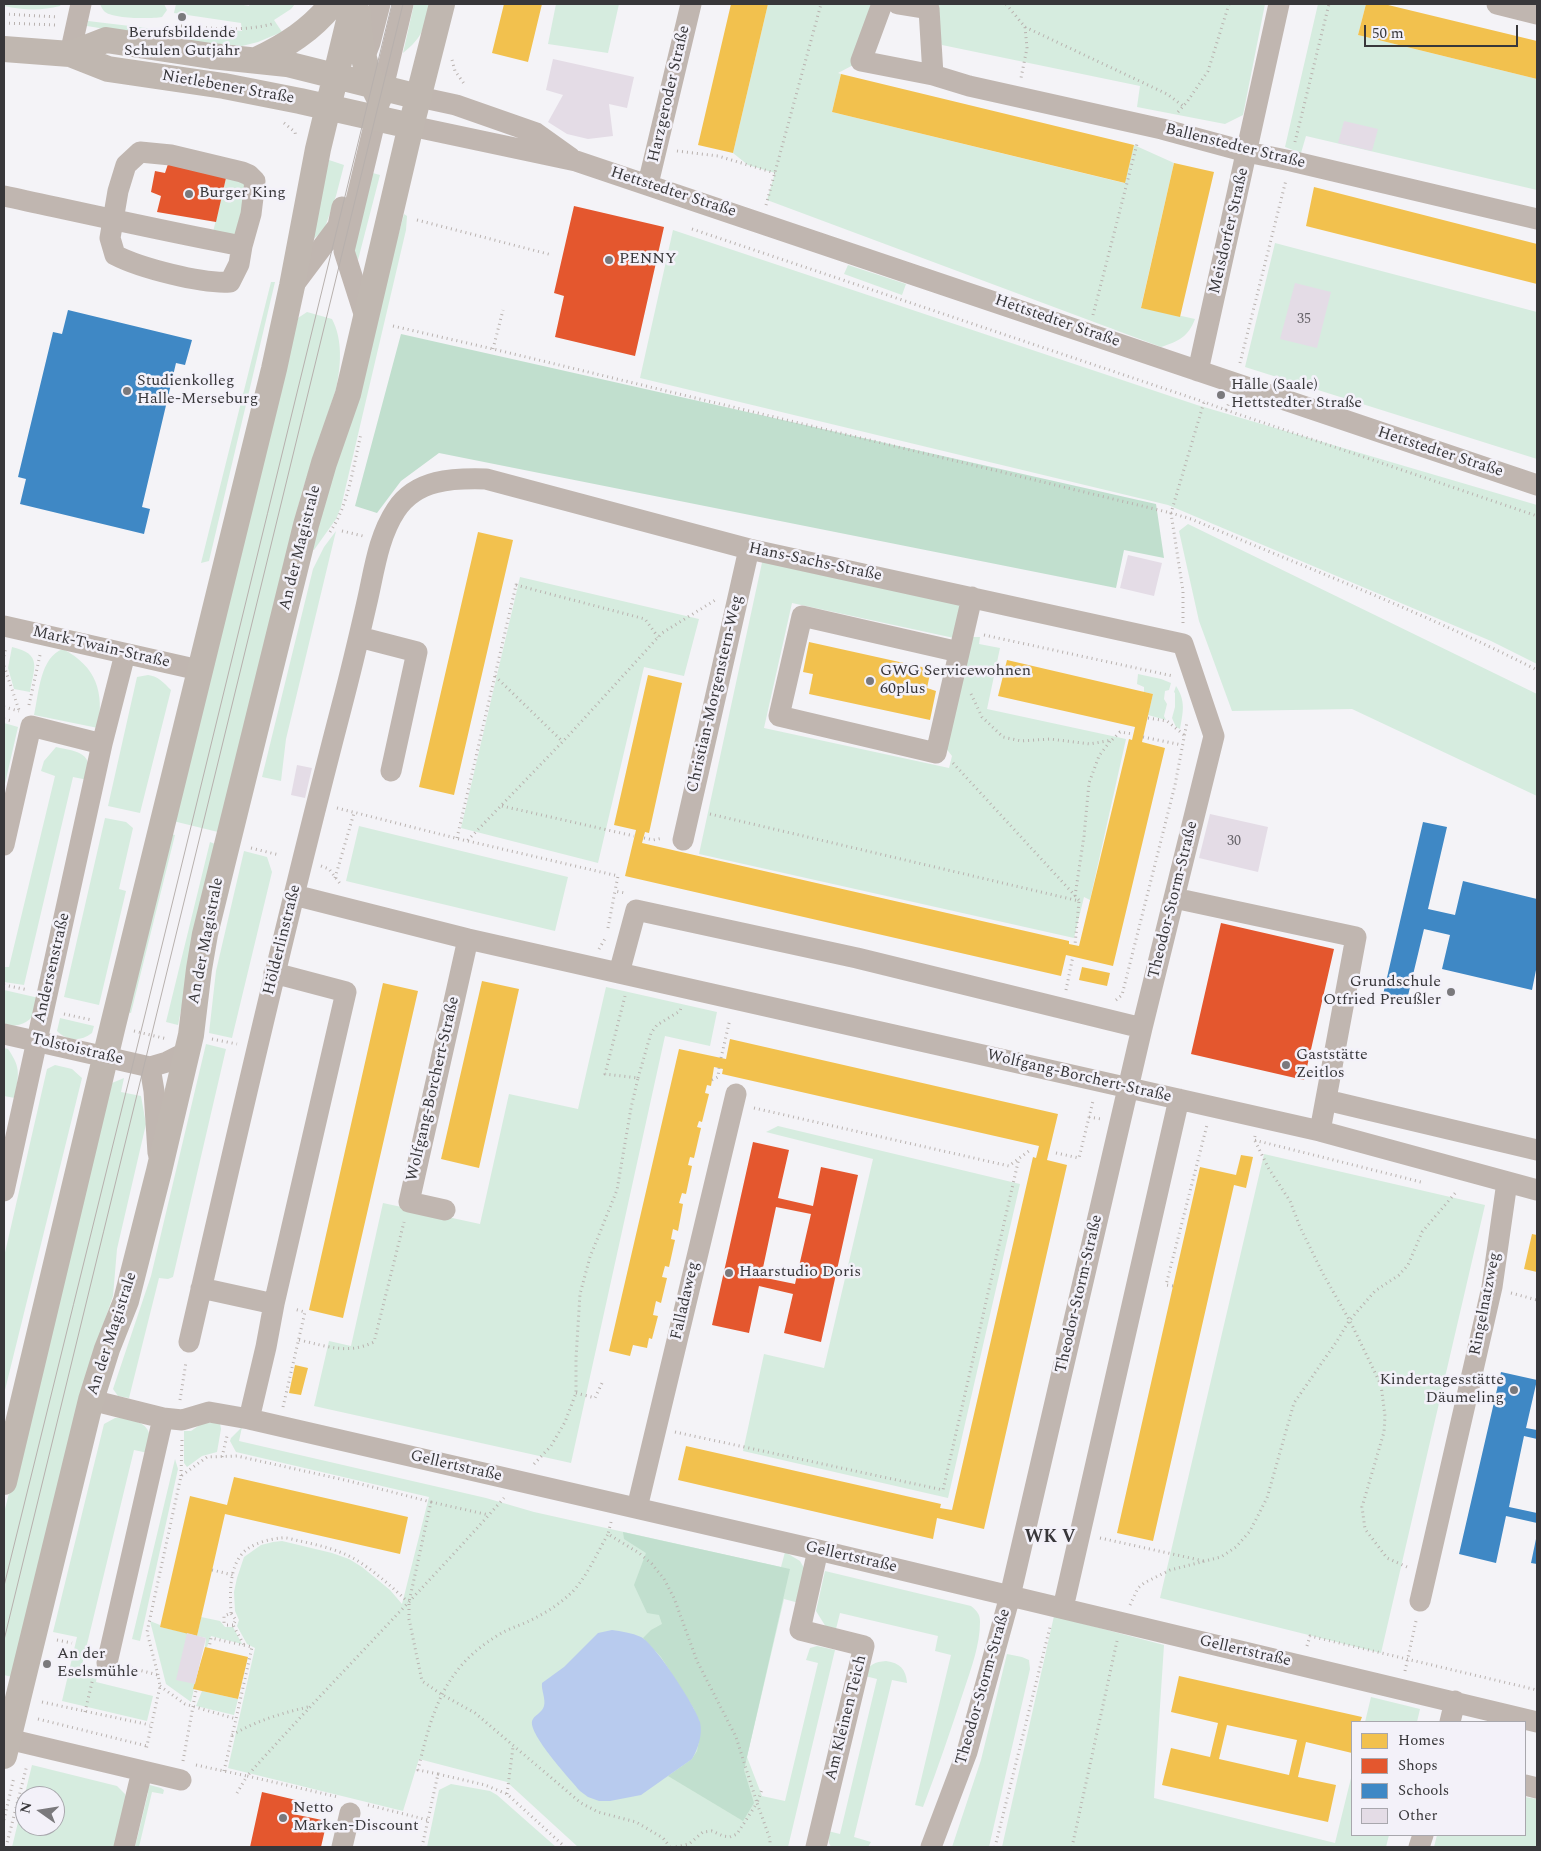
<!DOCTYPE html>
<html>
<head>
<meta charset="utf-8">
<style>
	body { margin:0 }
	#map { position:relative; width:1541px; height:1851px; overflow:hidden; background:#f4f3f7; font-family:Spectral,serif }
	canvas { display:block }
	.frame { position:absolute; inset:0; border:5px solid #38373a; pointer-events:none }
	.legend { position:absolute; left:1351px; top:1721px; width:175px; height:115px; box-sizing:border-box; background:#f3f1f9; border:1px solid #a8a7ad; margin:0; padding:6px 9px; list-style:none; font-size:15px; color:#38373a }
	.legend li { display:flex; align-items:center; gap:10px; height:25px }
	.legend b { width:25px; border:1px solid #a8a7ad }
	.north { position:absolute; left:15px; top:1786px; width:50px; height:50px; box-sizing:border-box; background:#f3f1f9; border:1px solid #a8a7ad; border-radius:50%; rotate:283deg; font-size:14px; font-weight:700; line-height:20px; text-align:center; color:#38373a }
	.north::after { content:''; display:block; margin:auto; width:18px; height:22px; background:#7a797c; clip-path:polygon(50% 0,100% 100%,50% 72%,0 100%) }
	.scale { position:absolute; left:1364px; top:25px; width:154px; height:22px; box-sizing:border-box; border:2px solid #38373a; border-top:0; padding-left:6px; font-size:15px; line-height:18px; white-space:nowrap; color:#38373a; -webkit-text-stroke:4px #f3f1f9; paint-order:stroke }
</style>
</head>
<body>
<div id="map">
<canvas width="1541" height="1851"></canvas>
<div class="frame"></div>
<ul class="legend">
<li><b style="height:14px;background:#f2c14e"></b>Homes</li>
<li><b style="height:14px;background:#e4572e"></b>Shops</li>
<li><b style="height:14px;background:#3f88c5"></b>Schools</li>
<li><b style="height:14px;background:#e4dce6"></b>Other</li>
</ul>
<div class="north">N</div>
<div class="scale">50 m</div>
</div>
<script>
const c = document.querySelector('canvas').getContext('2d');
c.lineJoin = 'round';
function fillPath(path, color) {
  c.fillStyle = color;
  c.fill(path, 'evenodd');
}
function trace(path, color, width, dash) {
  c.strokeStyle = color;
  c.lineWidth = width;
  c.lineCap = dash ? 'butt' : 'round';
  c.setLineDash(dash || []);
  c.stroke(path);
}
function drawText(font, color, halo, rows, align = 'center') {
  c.font = font + ' Spectral,serif';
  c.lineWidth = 5;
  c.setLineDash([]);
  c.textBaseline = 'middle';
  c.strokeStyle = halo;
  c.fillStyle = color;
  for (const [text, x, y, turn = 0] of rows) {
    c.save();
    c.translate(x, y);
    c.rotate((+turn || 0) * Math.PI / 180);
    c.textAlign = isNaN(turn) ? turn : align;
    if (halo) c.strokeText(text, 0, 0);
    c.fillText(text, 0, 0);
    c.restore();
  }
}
fillPath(new Path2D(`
	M4,4H61L60,6C41,11 23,10 4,6Z
	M100,4H164L167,10L162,17C150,19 111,19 104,11C102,9 101,6 100,4Z
	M176,4H238L249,6L250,4H295L291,9L274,20L282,32L258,42L238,47L203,45L87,26L88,21L155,29L229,30L242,31L241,23L174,13Z
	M414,4H429C424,29 423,37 403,53Z
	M556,4H619L608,53L548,44Z
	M768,4H1265L1243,115L1225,124L1137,107L1140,86L942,45L929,9L882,4L861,61L838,73L841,74L832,112L1124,183L1134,145L1174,163L1141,307L1195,319C1188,337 1179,341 1161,347L767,200L775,173L748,165L733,153Z
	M1318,4H1366L1358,35L1537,79V190L1306,136L1301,153L1285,147Z
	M329,160L344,165L336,196L324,230L309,243Z
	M369,172L380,175L358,260L349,255Z
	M226,178L245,180L239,238L213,232Z
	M404,214L407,216L406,230L341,507L336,519L314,550L311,549Z
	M673,230L1197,405L1537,505V664L1491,641L1168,505L640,378Z
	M1275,243L1537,312V459L1245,367Z
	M848,265L906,284L902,295L844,274Z
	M271,282H275L209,561L201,563Z
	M307,312L332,319C343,340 341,366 336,389L301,495L218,832L173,821L298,318Z
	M1188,524L1537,694V796L1352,709L1232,711L1199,621L1179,531Z
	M336,531L286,739L281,781L262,777L313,569L324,547Z
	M763,558L962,601L954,638L792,603L764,728L949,768L952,756L945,747L972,637H980L979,644L1000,648L987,709L1126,739L1090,900L1084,897L1074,938L699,854Z
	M520,577L699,619L684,676L644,667L598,863L461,828Z
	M12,647C43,654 34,668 30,692L14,689L8,668Z
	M63,649C97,667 104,692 98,728L34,715C39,693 40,657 63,649Z
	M1138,674L1161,679L1171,683L1169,690L1165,691L1164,699L1167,704L1164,716L1166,720L1148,715L1153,694L1144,692V687L1137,684Z
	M148,675C158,676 164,683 171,690L140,813L108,806L137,677Z
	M1176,686C1186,701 1183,712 1180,729L1176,727L1172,718L1175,707V693L1174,692Z
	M4,723L18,727L4,788Z
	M56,747C79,752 93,752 88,780L73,777L24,985L4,982V967H9L55,776L41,771L44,761Z
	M105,818L126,822L133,828L119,889L126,891L99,1005L64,997Z
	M359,826L568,877L555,931L346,881Z
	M171,834L175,835L131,1013L127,1012Z
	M210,842L215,844L178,1025L166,1022Z
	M244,851L267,857L272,872L232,1038L209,1033L216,971Z
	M606,987L717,1012L710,1046L665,1036L571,1463L314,1406L329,1341L351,1346L383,1203L480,1224L509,1094L578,1109Z
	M4,990L39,998C37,1003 37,1010 34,1014C29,1024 14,1027 4,1026Z
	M60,1018L94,1026L92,1033C80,1042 67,1041 57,1031Z
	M206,1044L226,1049L173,1277L168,1279L159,1278L129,1398L118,1396L113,1389L151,1276Z
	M4,1048L8,1049C22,1069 18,1075 15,1098L4,1096Z
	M55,1065L72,1069L82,1078L4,1394V1257L47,1069Z
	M124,1078L121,1092L141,1096L146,1124L143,1137L117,1249L113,1296L95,1349L12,1677L4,1675V1513L112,1083Z
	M778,1126L1020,1184L948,1498L743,1451L764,1354L824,1368L873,1159L766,1132Z
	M1264,1154L1485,1205L1381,1653L1160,1598Z
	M123,1417C146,1423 154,1428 148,1453L134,1450L82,1665L98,1669L96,1682L153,1696L147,1721L62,1701L77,1637L53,1632L104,1424L115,1418Z
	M204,1422L220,1423L221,1429L217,1452L202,1456L187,1467L184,1463V1431H191Z
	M242,1427L239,1441L486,1498L534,1512L781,1567L785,1552L800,1561L804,1568L799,1603L784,1599L747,1757L762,1796L785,1801L818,1663L806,1660L810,1648L817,1646L835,1650L788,1847H578L507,1782L419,1759L403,1811L228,1768L255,1648L247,1644L237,1626L239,1620L235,1611L234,1592L237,1578L244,1557L261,1545L273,1542L282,1541L332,1553L349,1559L362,1567L390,1590L402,1604L429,1497L236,1452L230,1441L231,1438Z
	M175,1459L178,1469L140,1641L132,1639Z
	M825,1571L971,1606C977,1611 980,1614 980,1622C980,1645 971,1669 964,1690C951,1729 938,1768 923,1807L915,1805L951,1655L935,1651L938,1636L840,1613L836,1629L826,1627L816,1611Z
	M1054,1616L1164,1645L1154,1798L1335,1843L1352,1774V1835H1389L1386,1847H1002Z
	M201,1617L220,1621L225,1627H233L242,1644L211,1636L207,1647H205L206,1638L197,1636Z
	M150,1621L160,1625V1627L187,1633L195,1684L191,1702L166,1684Z
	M1007,1654L1022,1657L1029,1660L1030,1669L989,1847H952L981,1760Z
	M886,1661C900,1663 906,1669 907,1683L892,1680L854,1837L871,1842L868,1847H831L829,1843L828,1831L840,1834L877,1679L865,1676C868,1664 875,1662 886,1661Z
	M202,1691L238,1699L234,1715L196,1706Z
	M1371,1697L1420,1709L1417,1722H1365Z
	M32,1765L117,1786L125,1794L128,1804L117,1847H12ZM25,1796H55V1826H25Z
	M146,1784L161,1788L164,1790L163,1794L152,1792L139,1847H135L148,1793L144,1792Z
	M451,1784L490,1791L497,1795L556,1847H427L439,1790Z
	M1525,1797L1537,1799V1847H1434L1437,1835H1525Z`), '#d6ecdf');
fillPath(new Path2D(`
	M401,334L1156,504L1164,558L1124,550L1116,588L439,453L401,481L377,513L355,506Z
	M623,1532L790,1569L744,1770L754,1803L743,1821L668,1776L692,1759L697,1751L699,1741L694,1709L661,1657L643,1638L651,1630L662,1624L659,1615L647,1613L634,1585L646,1553L624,1539Z`), '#c1dfce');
fillPath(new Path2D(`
	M612,1630C621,1631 632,1633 641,1637C655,1644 696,1707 700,1722C703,1734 698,1749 692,1759L641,1795L610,1801H599L588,1797L580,1791C570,1779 529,1735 532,1721C534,1715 542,1713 544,1706C546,1699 541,1690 542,1683L564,1667L598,1633Z`), '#b8cbee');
fillPath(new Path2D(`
	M504,4H542L528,62L492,53Z
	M731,4H768L733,153L698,145Z
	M1366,4H1384L1537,41V79L1358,35Z
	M841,74L1134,145L1125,183L832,112Z
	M1174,163L1214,172L1180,317L1141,308Z
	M1314,187L1537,244V284L1306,226Z
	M478,532L513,540L454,795L419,787Z
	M809,642L931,669L927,688L936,691L930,720L809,694L813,674L803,672Z
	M1007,660L1153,694L1142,742L1165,748L1113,966L1066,955L1061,976L625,876L636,830L614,825L648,675L682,683L649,833L645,832L642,843L1069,941V944L1079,946L1129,739L1132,740L1135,727L998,696Z
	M1082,967L1110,973L1107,986L1079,980Z
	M482,981L519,989L479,1168L441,1159Z
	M383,983L418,991L343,1318L309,1310Z
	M730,1039L1058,1114L1047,1160L1067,1165L984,1529L937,1518L933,1539L678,1480L686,1446L941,1504L940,1508L952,1510L1033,1157L1036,1158L1039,1146L722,1074L723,1069L714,1067L711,1086L707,1085L705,1093L709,1094L702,1122L699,1121L697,1127L701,1128L694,1158L690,1157L688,1165L692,1166L686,1194L682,1193L679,1203L683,1204L678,1231L673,1229L671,1239L675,1240L669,1267L665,1266L662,1277L667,1278L661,1303L656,1301L653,1315L658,1316L652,1339L649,1338L647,1348L633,1345L630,1356L609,1351L679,1049L726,1059Z
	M1241,1155L1253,1157L1246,1188L1234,1185L1153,1541L1117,1533L1200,1167L1236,1175Z
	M1532,1234L1537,1235V1272L1524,1269Z
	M295,1365L308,1368L301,1395L289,1393Z
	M234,1477L408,1517L400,1554L225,1514L197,1636L160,1627L190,1496L227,1505Z
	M205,1647L248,1657L238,1699L193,1689Z
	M1179,1676L1362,1717L1360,1722H1352V1753L1306,1742L1298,1777L1336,1785L1328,1822L1162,1785L1171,1748L1210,1757L1218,1723L1171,1712ZM1227,1725L1297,1740L1289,1775L1219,1759Z`), '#f2c14e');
fillPath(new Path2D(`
	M168,164L226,178L216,222L157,212L161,196L151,192L155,171L165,173Z
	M574,206L664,227L635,356L555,337L564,296L554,293Z
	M1221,923L1334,949L1304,1080L1191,1054Z
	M753,1142L789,1150L778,1198L813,1206L821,1167L858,1175L821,1342L784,1333L793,1294L759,1286L749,1333L712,1325ZM776,1207L811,1214L795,1284L761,1277Z
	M262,1792L296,1800L293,1814L327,1821L321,1847H250Z`), '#e4572e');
fillPath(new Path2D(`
	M68,310L192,340L185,365L176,363L142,507L150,509L144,534L20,504L26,479L18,477L53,332L62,334Z
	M1423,822L1447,827L1428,909L1455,915L1463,881L1537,899V965L1532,990L1442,969L1450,935L1424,929L1406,1004L1382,999Z
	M1501,1372L1537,1380L1526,1428L1537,1430V1439L1524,1436L1509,1507L1537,1513V1523L1506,1516L1496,1563L1459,1554Z
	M1536,1539L1537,1540V1564L1531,1563Z`), '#3f88c5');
fillPath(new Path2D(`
	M553,59L634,77L627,108L609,104L613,136L588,139L567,134L548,122L563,95L546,90Z
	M1344,121L1378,129L1372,151L1338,143Z
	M1295,283L1331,292L1317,348L1280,339Z
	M1128,555L1162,563L1154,596L1120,588Z
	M297,765L312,768L305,798L291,795Z
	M1210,814L1268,827L1258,872L1199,858Z
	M187,1633L206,1638L195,1684L176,1680Z`), '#e4dce6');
trace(new Path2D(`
	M1006,4L1025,27L1027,48L1021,78
	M4,14L58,17
	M4,23L56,25
	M181,26C212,28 242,32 272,24
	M1025,27L1167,94L1183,106
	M452,60L455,71L465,85
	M1178,112L1187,102L1208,71L1229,4
	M284,123L295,132L296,137
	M1295,142L1329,4
	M677,151L718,156L775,173
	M766,205L821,4
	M417,220L552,255
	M692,229L1204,402
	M1093,315L1137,144
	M393,326L493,349L1171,513L1191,519C1307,568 1425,613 1537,670
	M493,349L503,310
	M1240,363L1286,180
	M1226,410L1537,516
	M342,531L363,536
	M330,532C349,504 353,467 361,434
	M516,585L645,619L658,637
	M1183,623V591L1171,513L1204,402L1226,410L1229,403
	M984,635L1173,676
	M4,656L6,647
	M4,666L19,710
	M495,676L563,742
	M971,694L982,717L1003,737L1021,741L1050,739L1090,744L1112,740L1120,732L1133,734
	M29,705L40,655
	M4,707L19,711
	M1148,718L1167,721L1184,735
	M4,719L12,721
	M1143,737L1182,745
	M953,763L1079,900
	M502,806L634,836
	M337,808L467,841L570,734L662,633L717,599
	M710,814L1079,901L1075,945
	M457,838L517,581
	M644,838L653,840L663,838
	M468,841L618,876L615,891
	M251,848L279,855
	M321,866L329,869L341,885
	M335,878L354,813
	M1075,896L1084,836L1089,783L1099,756L1111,740
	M608,928L615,891L625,893
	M599,949L606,937
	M4,985L28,990
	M1066,990L1073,956
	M1116,1000L1122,995L1175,785L1187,722
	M64,1014L92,1020
	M134,1031L167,1039
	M212,1039L237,1044
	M721,1058L730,1019
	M638,1078L651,1033L657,1025L680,1011L681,1008
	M712,1080L718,1077L719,1068
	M754,1108L1009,1166L1029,1151
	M1089,1117L1101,1119
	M1255,1136L1254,1140L1421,1182
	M1255,1141L1269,1169L1290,1201L1300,1227L1322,1272L1351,1323L1381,1385L1385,1416L1384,1432L1362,1507L1365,1529L1387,1558L1407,1567
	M1056,1153L1079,1158L1093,1101
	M1173,1286L1166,1285L1207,1125
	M1511,1293L1537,1300
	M299,1340C327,1346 347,1355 374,1342L404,1222
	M576,1393L595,1398L603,1381
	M180,1400L186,1362
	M283,1407L305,1312L294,1309
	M675,1432L943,1490L1019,1158
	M222,1457L227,1436
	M534,1464L551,1446L565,1422L576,1393V1358L580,1294L590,1257L617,1190L631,1108L638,1078L605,1074L625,996
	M181,1476L182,1439
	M431,1502L489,1515
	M611,1522L608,1534L639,1553L652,1564L664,1579L674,1598L697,1661L736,1737L757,1803L762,1789
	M1100,1538L1204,1561
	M212,1570L233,1575
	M1130,1605L1138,1588L1144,1583L1170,1570L1221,1557L1236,1547L1250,1531L1267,1498L1294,1403L1337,1341L1349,1321L1375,1291L1399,1275L1408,1265L1422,1232L1457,1191
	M231,1613C230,1594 229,1569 242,1554C250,1544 269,1539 281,1538C287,1537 294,1540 300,1541C322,1546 345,1551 364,1565C380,1576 394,1589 408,1602
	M233,1625H226L224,1623V1616L231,1613L236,1620L233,1625L244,1645
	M57,1640L72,1643
	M1307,1646L1310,1636L1537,1690
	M127,1667L158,1675L160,1686L146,1750
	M1405,1671L1416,1621
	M158,1675L147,1632L181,1476L207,1457L237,1456L349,1481L431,1502L409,1602V1619L422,1681L441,1694L475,1713L581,1803L598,1812L636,1822L663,1838L670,1847
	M160,1686L185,1704L236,1719L252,1647L211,1638L209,1648
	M42,1702L150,1725
	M85,1712L93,1678
	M38,1719L147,1746
	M232,1735C256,1721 282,1713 308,1707
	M183,1761L196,1690
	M196,1765L247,1776C331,1682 420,1593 504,1498
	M224,1771L236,1719
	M438,1774L418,1770C432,1711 444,1667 500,1634C508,1629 518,1626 527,1622C542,1615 557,1606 569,1595C585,1581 597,1553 608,1534
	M237,1793L247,1776L338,1797
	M507,1794L513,1747
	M368,1805L428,1820
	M4,1820L14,1777
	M6,1847L27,1765
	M422,1847L438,1774L485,1785L507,1794L565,1847
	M676,1847L689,1844L703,1832L712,1831L723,1836L730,1837L737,1834L757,1803L770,1839V1847
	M995,1847L1050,1627
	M1072,1847L1117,1641`), '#b9b2af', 3, [1, 4]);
trace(new Path2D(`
	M882,4L861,61L933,75L969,86L1162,129L1247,152L1291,161L1537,219
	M898,4L929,9L933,75
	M1497,4L1537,14
	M70,54L81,4
	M363,61L370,43L380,4
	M419,97L456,105L536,133L571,158
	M411,126L576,161L1537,485
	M648,184L691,4
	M4,196C83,213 163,231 242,246L251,214L255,181L249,175L242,172L171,155L140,152L126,165L118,191L110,238L115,255C140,268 202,284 230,282L239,264L242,246
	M293,286L338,226L342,207
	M366,320L344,251L403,4
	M1198,371L1279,4
	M4,626L199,670
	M359,637L417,652L391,771
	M959,652L802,616L779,716L936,753L972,597
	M683,840L749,549
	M4,845L31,726L102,744
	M294,895L468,939L1320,1131L1537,1190
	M1174,898L1356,937L1320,1131
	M619,973L636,910L857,958L1142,1028
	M4,1034L150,1067L167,1062L187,1052
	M150,1067L154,1091L158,1153
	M1326,1100L1537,1150
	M4,1191L102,744L125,654
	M445,1210L409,1202L468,939
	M201,1288L274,1304L346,992L274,973
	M189,1342C238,1129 287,916 342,705C351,671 359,637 367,602C374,572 378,537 396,510C416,479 453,478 486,479L749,549L1183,644L1214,736L1142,1028L1010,1596L967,1752L931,1847
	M91,1400L163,1418L182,1420L209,1412L249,1419L818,1550L1537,1722
	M249,1419L266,1347L274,1304
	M637,1508L736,1094
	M1420,1601L1492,1287L1507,1182
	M1063,1608L1179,1099
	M107,1663L163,1418
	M1450,1722L1455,1701
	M8,1739L181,1780
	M1525,1785L1537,1788
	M124,1847L142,1771
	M342,1847L350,1813
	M816,1847L864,1646L800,1630L818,1550
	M1419,1847L1423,1835`), '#c0b6b0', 21);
trace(new Path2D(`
	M358,13C359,42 365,72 379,98
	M4,49L70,54L108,69L224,86L300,101L411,126
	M70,54L106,40L211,56L287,64L419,97
	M256,60C286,46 311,30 332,4
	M4,1482L113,1025L274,369L292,286L318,149L353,4
	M4,1756L91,1400L107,1349L126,1301L159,1171L191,1035L199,969L205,934L306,525L324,463L348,394L408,138L442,4`), '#c0b7b0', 26);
trace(new Path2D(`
	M4,1586L143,1023L392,4
	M4,1640L403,4`), '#b7b0ad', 1);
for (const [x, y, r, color] of [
	[182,17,5,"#7a797c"],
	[189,194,5,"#7a797c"],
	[609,260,5,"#7a797c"],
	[127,391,5,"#7a797c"],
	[1221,395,5,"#7a797c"],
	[870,681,5,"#7a797c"],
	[1451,992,5,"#7a797c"],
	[1286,1065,5,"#7a797c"],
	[729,1273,5,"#7a797c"],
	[1514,1390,5,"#7a797c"],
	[47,1664,5,"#7a797c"],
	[283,1818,5,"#7a797c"]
]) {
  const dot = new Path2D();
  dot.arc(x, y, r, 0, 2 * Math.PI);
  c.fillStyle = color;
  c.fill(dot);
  trace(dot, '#f3f1f9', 2);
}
drawText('14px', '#646166', null, [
	["35",1304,320],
	["30",1234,842]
]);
drawText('16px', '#38373a', '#f3f1f9', [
	["Berufsbildende",182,34,"center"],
	["Schulen Gutjahr",182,52,"center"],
	["Burger King",199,194],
	["PENNY",619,260],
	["Studienkolleg",137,382],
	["Halle-Merseburg",137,400],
	["Halle (Saale)",1231,386],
	["Hettstedter Straße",1231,404],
	["GWG Servicewohnen",880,672],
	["60plus",880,690],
	["Grundschule",1441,983,"right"],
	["Otfried Preußler",1441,1001,"right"],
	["Gaststätte",1296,1056],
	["Zeitlos",1296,1074],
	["Haarstudio Doris",739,1273],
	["Kindertagesstätte",1504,1381,"right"],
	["Däumeling",1504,1399,"right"],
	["An der",57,1655],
	["Eselsmühle",57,1673],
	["Netto",293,1809],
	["Marken-Discount",293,1827]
], 'left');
drawText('16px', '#38373a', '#f3f1f9', [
	["Nietlebener Straße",228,88,10],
	["Harzgeroder Straße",670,94,-77],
	["Ballenstedter Straße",1235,147,14],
	["Hettstedter Straße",673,193,18],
	["Meisdorfer Straße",1230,231,-77],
	["Hettstedter Straße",1057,322,19],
	["Hettstedter Straße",1440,453,18],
	["An der Magistrale",301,548,-76],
	["Hans-Sachs-Straße",815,563,12],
	["Mark-Twain-Straße",101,648,13],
	["Christian-Morgenstern-Weg",716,694,-77],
	["Theodor-Storm-Straße",1174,900,-76],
	["Hölderlinstraße",283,940,-76],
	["An der Magistrale",207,941,-79],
	["Andersenstraße",53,968,-77],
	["Tolstoistraße",77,1050,13],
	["Wolfgang-Borchert-Straße",1079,1077,13],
	["Wolfgang-Borchert-Straße",434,1089,-77],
	["Theodor-Storm-Straße",1080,1294,-77],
	["Falladaweg",686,1301,-77],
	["Ringelnatzweg",1486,1304,-79],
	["An der Magistrale",113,1334,-72],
	["Gellertstraße",456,1467,13],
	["Gellertstraße",851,1558,13],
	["Gellertstraße",1245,1652,13],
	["Theodor-Storm-Straße",984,1687,-74],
	["Am Kleinen Teich",847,1718,-76]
]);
drawText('bold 18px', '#38373a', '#f3f1f9', [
	["WK V",1050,1538]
]);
</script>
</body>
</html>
